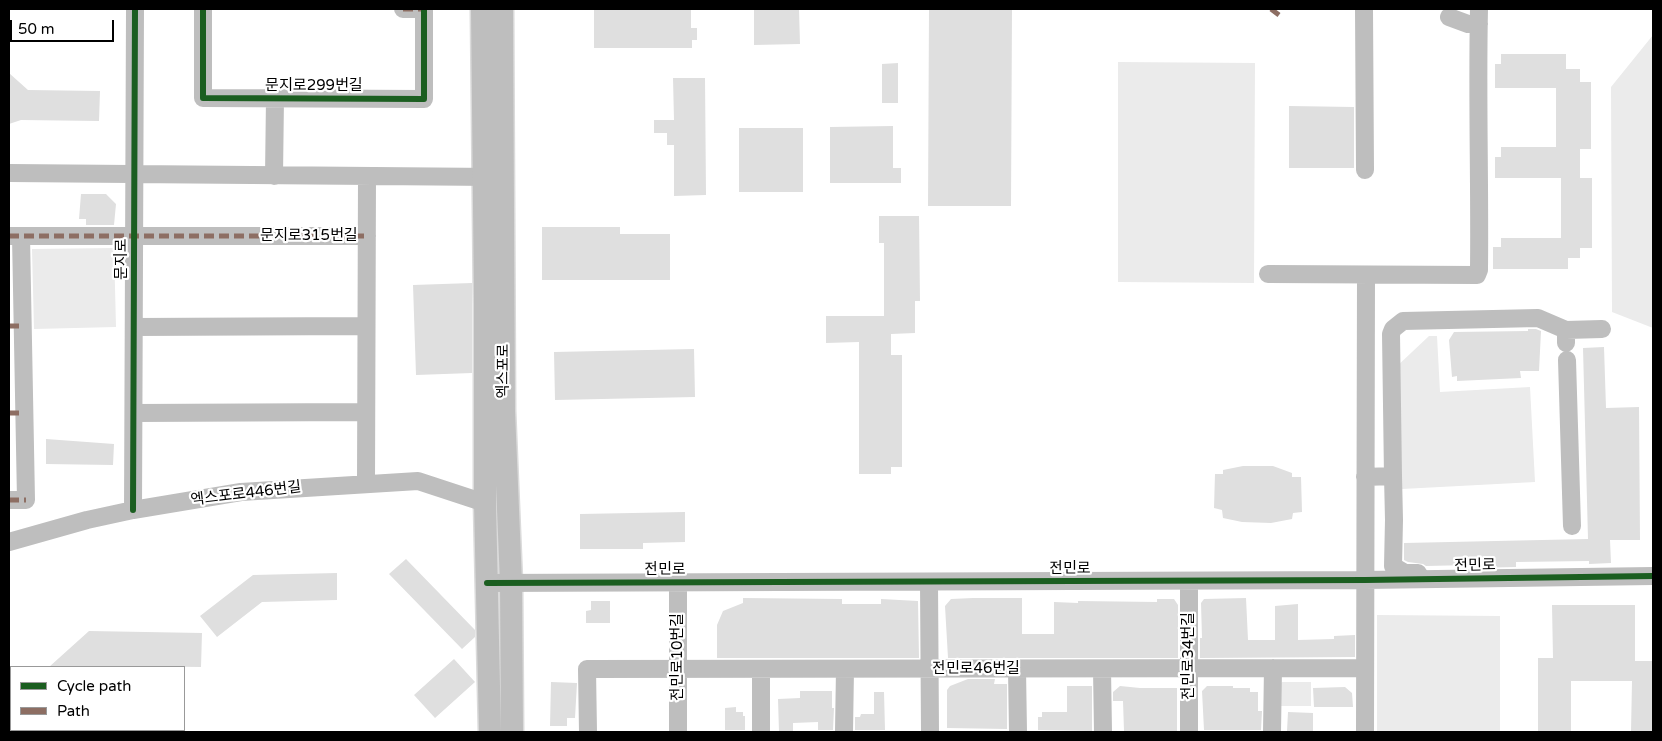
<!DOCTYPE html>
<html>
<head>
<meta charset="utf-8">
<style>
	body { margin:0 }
	#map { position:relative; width:1662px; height:741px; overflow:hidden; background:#fff; font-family:"Varela Round",sans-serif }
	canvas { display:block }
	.frame { position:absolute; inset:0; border:10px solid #000; pointer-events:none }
	.legend { position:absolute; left:10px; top:666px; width:175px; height:65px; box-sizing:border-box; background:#fff; border:1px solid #999; margin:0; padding:6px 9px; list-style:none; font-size:15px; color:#000 }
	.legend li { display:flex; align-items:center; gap:10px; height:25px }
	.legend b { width:25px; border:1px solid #999 }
	.scale { position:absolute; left:10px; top:20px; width:104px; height:22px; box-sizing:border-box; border:2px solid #000; border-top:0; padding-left:6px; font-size:15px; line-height:18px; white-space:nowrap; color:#000; -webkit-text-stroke:4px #fff; paint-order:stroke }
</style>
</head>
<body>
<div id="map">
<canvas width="1662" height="741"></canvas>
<div class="frame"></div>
<ul class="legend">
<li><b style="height:6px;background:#1b5e20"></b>Cycle path</li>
<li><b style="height:6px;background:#8d6e63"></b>Path</li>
</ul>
<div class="scale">50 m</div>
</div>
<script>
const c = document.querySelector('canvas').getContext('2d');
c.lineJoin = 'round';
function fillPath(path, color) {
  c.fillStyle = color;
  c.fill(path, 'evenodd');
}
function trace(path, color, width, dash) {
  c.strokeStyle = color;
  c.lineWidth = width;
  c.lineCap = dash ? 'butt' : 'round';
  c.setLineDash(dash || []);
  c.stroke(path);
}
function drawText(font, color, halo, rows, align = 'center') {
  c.font = font + ' "Varela Round","Noto Sans KR",sans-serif';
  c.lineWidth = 4.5;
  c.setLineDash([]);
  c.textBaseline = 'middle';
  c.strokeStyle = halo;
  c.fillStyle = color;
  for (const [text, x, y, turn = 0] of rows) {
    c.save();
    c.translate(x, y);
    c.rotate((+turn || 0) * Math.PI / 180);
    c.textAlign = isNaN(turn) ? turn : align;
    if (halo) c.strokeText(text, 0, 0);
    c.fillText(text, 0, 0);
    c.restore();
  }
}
fillPath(new Path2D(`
	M1653,35V328L1612,312L1611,87Z
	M1118,62L1255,63L1254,283L1118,282Z
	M114,248L116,327L34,329L32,249Z
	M1429,336H1437L1440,392L1530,387L1535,482L1402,489L1395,368Z
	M1377,615L1500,616V732H1377Z
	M1282,682H1311V706H1275L1277,688Z
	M77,730H117L115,732H80Z`), '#ebebeb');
fillPath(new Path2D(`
	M691,9V28H697V40H692V48H594V10Z
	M754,9H799L800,44L754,45Z
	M929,9H1012L1011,206H928Z
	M1501,54H1566V69H1580V82H1591V149H1580V178H1592V248H1580V258H1568V269H1493V247H1501V238H1561V178H1495V157H1501V147H1556V88H1495V64H1501Z
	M898,63V103H882V64Z
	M9,73L28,90L100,91L99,121L21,120L9,124Z
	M673,78H705L706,195L674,196V145H667V133H654V120H674Z
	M1289,106L1354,107V168H1289Z
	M893,126V168H901V183H830V127Z
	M739,128H803V192H739Z
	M81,194H106L116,204L114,225H86V219H79Z
	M879,216H919L920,301H915V333L891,334V355H902V467H891V474H859V342L826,343V316H884V243H879Z
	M542,227H620V234H670V280H542Z
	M472,283V373L416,375L413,285Z
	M1528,329H1536L1541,331L1539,371H1520L1521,378L1457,381V376L1452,377L1449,340L1454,332L1528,331Z
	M1604,347L1606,408L1639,407L1640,540H1610L1611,563L1589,564V561L1516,562V567L1470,568V565L1426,566L1423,564L1408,562L1404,560V543L1588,539L1583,348Z
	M694,349L695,397L555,400L554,352Z
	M46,439L114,444L113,465L46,464Z
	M1243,466H1273L1292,473V477H1301L1302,512L1293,513L1292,519L1271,523L1242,522L1223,518L1222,510L1214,508L1215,474H1223V470Z
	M685,512V542L643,543V549H580V514Z
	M406,559L475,630V637L462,649L389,574Z
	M337,573V600L262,602L217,637L200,616L253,575Z
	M743,598L842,599V604H881V599L918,601L919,658H717V625L723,611L743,603Z
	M973,598H1022V634H1054V602L1078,603V601L1157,602V599H1174L1178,605V658H948L945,606L951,599Z
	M1246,598L1248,640H1275V606L1298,604V640L1334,639V636L1355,635V657L1200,658V638H1202L1201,603L1204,599Z
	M591,601H610V623H586V611L591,610Z
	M1552,605H1635V661H1653V732H1631L1632,681H1571V732H1538V658H1553Z
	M89,631L202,633L201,667L98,666L97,667H49Z
	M454,659L475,682L435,718L414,695Z
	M968,679H995L994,684H1007V729L947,728V690L950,686Z
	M551,682L577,683L575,718H567V726H550Z
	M1067,686H1092V731L1038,730V717H1042V712H1067Z
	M1120,686L1140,688H1177V731H1124L1123,701H1113V692Z
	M1207,686H1233V688H1250V692H1258V711H1262L1261,730H1204L1202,691Z
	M1345,687L1352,693L1353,707H1314L1313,688Z
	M800,691H832V708H834L833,730H818V722L793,723V732H779L778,699L800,698Z
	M874,692H884L885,730H855V717H860L861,714H874Z
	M736,707V712H743V716H745V730H725V708Z
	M1288,712L1313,713V731H1287Z`), '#dfdfdf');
const major = new Path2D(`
	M482,9L485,304V503L490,732
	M502,9L504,411L511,583L512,732`);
trace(major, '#dbdbdb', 25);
trace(new Path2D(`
	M203,9V98L424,99V9
	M403,9H424
	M1364,9L1365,170
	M1449,17L1468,24H1479
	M9,173L495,177
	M274,176L275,98
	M9,236H367
	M1268,274L1477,275L1479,270C1480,183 1477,96 1479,9
	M134,327L366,326
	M1566,330L1602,329
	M1567,360L1572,526
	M134,413L366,412
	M1393,476L1391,334L1393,329L1403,321L1538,318L1566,330V343
	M1365,477L1393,476L1394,520L1393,566L1405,573H1418
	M366,483L367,176
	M9,500H26L21,236
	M133,510L135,9
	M9,542L87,520L133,510L241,492L418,481L485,503
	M1189,581V732
	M929,582L930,732
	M487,583L1365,580L1653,576
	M678,583V732
	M761,669V732
	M1017,669L1018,732
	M1102,669L1103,732
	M588,732L587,669L1365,668
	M844,732L845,669
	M1272,732L1273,668
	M1365,732L1366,275`), '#bebebe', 18);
trace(major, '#bebebe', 22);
trace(new Path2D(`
	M403,9H424
	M1271,9L1283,18
	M9,236H367
	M9,326H22
	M9,413H23
	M9,500H26`), '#8d6e63', 5, [10, 5]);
trace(new Path2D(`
	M203,9V98L424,99V9
	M133,510L135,9
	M487,583L1365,580L1653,576`), '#1b5e20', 6);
drawText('15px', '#000', '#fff', [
	["문지로299번길",314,86],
	["문지로315번길",309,236],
	["문지로",122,259,-90],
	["엑스포로",504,371,-90],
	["엑스포로446번길",246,494,-7],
	["전민로",1475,566,-1],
	["전민로",1070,569],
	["전민로",665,570],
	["전민로34번길",1189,656,-90],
	["전민로10번길",678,657,-90],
	["전민로46번길",976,669]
]);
</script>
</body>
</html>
